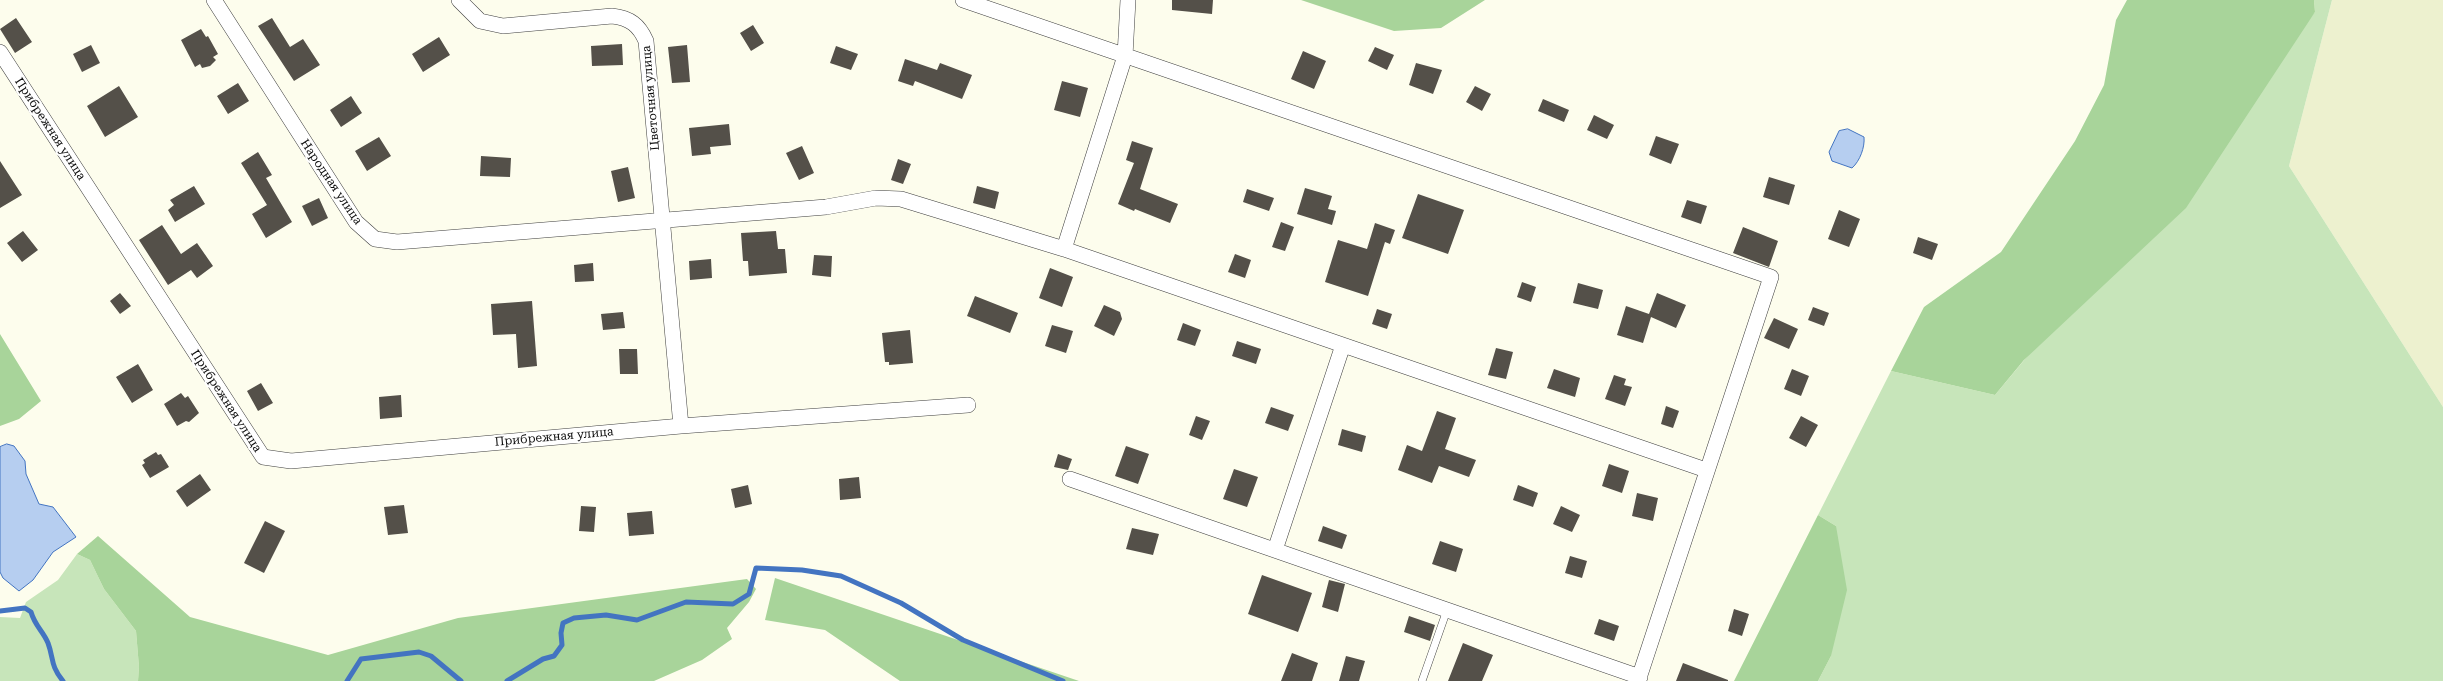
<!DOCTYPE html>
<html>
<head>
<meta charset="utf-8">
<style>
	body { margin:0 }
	canvas { display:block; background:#fdfded }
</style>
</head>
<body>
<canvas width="2443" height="681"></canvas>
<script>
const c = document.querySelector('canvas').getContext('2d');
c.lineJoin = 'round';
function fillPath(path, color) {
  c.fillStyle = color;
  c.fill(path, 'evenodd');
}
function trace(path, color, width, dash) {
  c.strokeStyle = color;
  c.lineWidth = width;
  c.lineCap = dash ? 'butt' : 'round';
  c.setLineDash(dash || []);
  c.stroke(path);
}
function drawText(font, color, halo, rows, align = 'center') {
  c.font = font + ' "Roboto Serif",serif';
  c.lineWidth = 4;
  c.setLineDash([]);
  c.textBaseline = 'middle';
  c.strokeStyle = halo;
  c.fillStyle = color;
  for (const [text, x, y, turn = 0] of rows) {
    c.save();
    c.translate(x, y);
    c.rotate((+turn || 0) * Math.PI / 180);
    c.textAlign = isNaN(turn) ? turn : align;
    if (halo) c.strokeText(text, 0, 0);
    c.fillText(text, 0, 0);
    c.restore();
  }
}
fillPath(new Path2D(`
	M2332,0H2443V407L2289,166Z`), '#edf1cf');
fillPath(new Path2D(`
	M2314,0H2332L2289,166L2443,407V681H1818L1831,656L1836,526L1818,515L1891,371L1995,395L2315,12Z
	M77,554L90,560L104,589L136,631L139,667L138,681H0V617L20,618L26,602L58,580Z`), '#c7e5ba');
fillPath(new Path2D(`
	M1301,0H1485L1441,28L1394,31Z
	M2127,0H2314L2315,12L2186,208L2024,360L1995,395L1891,371L1924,307L2001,252L2075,141L2104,85L2116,20Z
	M0,334L41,401L19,419L0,426Z
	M1818,515L1836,526L1847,590L1831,656L1818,681H1734Z
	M98,536L190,617L328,655L458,618L747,579L756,589L749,602L727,628L732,639L702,660L654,681H138L139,667L136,631L104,589L90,560L77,554Z
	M775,578L1079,681H900L825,630L765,620Z`), '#a8d49a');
const water = new Path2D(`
	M1848,129L1864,137C1865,147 1860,161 1852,168L1832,161L1829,152L1839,131Z
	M7,444L14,446L25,461L26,474L39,504L53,507L76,537L53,552L33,580L19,591L3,578L0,572V447Z`);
fillPath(water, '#b6cef0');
trace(water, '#4374c1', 1);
trace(new Path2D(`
	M0,611L25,608L31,612C35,626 43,631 48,643C54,659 50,665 63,681
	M347,681L361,659L419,652L431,656L461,681
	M507,681L543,659L554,656L562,645L561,633L563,623L574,618L606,615L637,620L686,602L733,604L749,594L756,568L802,570L841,576L901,603L963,640L1063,681`), '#4374c1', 5);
fillPath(new Path2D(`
	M1172,0H1213L1212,14L1172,10Z
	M16,18L32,42L15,53L0,29Z
	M272,18L290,47L303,39L320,65L294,81L258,26Z
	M753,25L764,43L751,51L740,33Z
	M201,29L206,37L208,36L218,54L213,57L216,60L210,66L202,68L200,64L195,67L181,40Z
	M439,37L450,55L423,72L412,54Z
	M622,44L623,65L592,66L591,46Z
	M91,45L100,63L82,72L73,54Z
	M687,45L690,82L672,83L668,47Z
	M836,46L858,54L851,70L830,63Z
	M1375,47L1394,55L1387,70L1368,61Z
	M1303,51L1326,61L1314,89L1291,79Z
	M905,59L937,70L940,63L972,75L962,99L915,81L913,86L898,81Z
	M1416,63L1442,70L1433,94L1409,85Z
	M1062,81L1088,88L1080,117L1054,110Z
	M238,83L249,101L228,114L217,96Z
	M119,86L138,117L105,137L87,106Z
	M1475,86L1491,94L1482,111L1466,102Z
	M351,96L362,113L341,127L330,110Z
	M1543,99L1569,110L1564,122L1538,111Z
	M1594,115L1614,125L1607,139L1587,130Z
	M729,124L731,145L710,147L711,154L692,156L689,128Z
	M1656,136L1679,144L1671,164L1649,155Z
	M379,137L391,156L367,171L355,151Z
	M1132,141L1153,148L1140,189L1178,204L1170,223L1135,209L1134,211L1118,204L1134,163L1126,160Z
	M802,146L814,173L799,180L786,153Z
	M258,152L272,175L266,178L292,222L266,238L252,214L267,205L241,163Z
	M481,156L511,158L510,177L480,176Z
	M898,159L911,164L903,184L891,180Z
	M0,161L22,195L0,208Z
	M628,167L635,198L618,202L611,171Z
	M1769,177L1795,185L1789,205L1763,197Z
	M194,186L205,204L175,222L168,210L174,205L170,200Z
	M977,186L999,192L995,209L973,203Z
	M1305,188L1332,196L1328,209L1336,211L1332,225L1297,214Z
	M1247,189L1274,198L1269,211L1243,202Z
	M1418,194L1464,210L1448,254L1402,238Z
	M319,198L328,218L312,226L302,206Z
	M1687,200L1707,206L1701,224L1681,217Z
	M1839,210L1860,219L1849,247L1828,239Z
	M1281,222L1294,227L1285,251L1272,247Z
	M1375,223L1395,230L1390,244L1385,242L1368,296L1325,282L1338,240L1367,249Z
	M162,225L181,254L197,243L213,266L197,278L191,270L168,285L139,240Z
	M1743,227L1778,241L1769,267L1733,253Z
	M23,231L38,250L22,262L7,243Z
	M776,231L778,249H785L787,273L749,276L748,261H743L741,233Z
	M1918,237L1938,244L1932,260L1913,253Z
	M1235,254L1251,260L1245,278L1228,272Z
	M814,255L832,256L831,277L812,275Z
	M711,259L712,278L690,280L689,261Z
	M593,263L594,281L575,282L574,265Z
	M1050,268L1073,277L1062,307L1039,298Z
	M1522,282L1536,287L1531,302L1517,297Z
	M1578,283L1603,290L1598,309L1573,303Z
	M120,293L131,306L120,314L110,301Z
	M1657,293L1686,305L1676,328L1651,317L1643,343L1617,335L1626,306L1649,314Z
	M975,296L1018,313L1010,333L967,316Z
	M532,301L537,366L518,368L516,334L493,335L491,304Z
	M1104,305L1120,312L1122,319L1114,336L1094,326Z
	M1813,307L1829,313L1824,326L1808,320Z
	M1377,309L1392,314L1387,329L1372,324Z
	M623,312L625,328L603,330L601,314Z
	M1774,318L1798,329L1789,349L1764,338Z
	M1183,323L1201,330L1195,346L1177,340Z
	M1052,325L1073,331L1066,353L1045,346Z
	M910,330L913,363L889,365V362H885L882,333Z
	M1237,341L1261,349L1256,364L1232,356Z
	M1496,348L1513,352L1506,379L1488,375Z
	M619,349H637L638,374H620Z
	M138,364L153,390L132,403L116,377Z
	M1554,369L1580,378L1575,397L1547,388Z
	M1792,369L1809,376L1801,396L1784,389Z
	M1614,375L1626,379L1624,385L1632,387L1625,406L1605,399Z
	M261,383L273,403L258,411L247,391Z
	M181,393L185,398L188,396L199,413L189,422L186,421L177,426L164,404Z
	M401,395L402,417L380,419L379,397Z
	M1666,406L1679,411L1673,428L1661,424Z
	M1271,407L1294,415L1288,431L1265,423Z
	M1437,411L1456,418L1445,449L1476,460L1469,477L1439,466L1432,483L1398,470L1407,445L1422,451Z
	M1196,416L1210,421L1202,440L1189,435Z
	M1801,416L1818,425L1806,447L1789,438Z
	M1342,429L1366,436L1362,452L1338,445Z
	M1126,446L1149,454L1138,484L1115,476Z
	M156,452L158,455L161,454L169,467L150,478L142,465L145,463L143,460Z
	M1058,454L1072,459L1068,470L1054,467Z
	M1609,464L1629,471L1622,493L1602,486Z
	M1234,469L1258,477L1247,507L1223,499Z
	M200,474L211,490L187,507L176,491Z
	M859,477L861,498L840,500L839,479Z
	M748,485L752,504L735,508L731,489Z
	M1518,485L1538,493L1533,507L1513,500Z
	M1637,493L1658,498L1653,521L1632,516Z
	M404,505L408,533L388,535L384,507Z
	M581,506L596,507L594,532L579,531Z
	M1561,506L1580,515L1572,532L1553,524Z
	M652,511L654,534L629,536L627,513Z
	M265,521L285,531L264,573L244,563Z
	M1323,526L1347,535L1342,549L1318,541Z
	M1132,528L1159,534L1153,555L1126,549Z
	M1440,541L1463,549L1456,572L1432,564Z
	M1570,556L1587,561L1582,578L1565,573Z
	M1262,575L1312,593L1298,632L1248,614Z
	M1329,580L1345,584L1338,612L1322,607Z
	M1734,609L1749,614L1742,636L1728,631Z
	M1409,616L1435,625L1430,641L1404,632Z
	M1599,619L1619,626L1614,641L1594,634Z
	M1463,643L1493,655L1482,681H1448Z
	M1292,653L1318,663L1312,681H1281Z
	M1346,656L1365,661L1359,681H1339Z
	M1683,663L1728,680V681H1676Z`), '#545049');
const lane = new Path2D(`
	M1422,681L1447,610`);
const street = new Path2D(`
	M214,0L356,222L375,239L397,242L826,207L876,198L901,199L1064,249L1706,470
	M459,0L480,21L503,26L612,16C630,18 639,25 646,41L681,426
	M963,0L1771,277L1638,681
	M0,52L263,457L291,461L681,426L968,405
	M1064,249L1125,56L1128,0
	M1070,479L1640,677
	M1275,550L1343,345`);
trace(lane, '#3f3f3f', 8);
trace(street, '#3f3f3f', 16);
trace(lane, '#fff', 7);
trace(street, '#fff', 15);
drawText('12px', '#0c0c0c', '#fff', [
	["Цветочная улица",651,98,-95],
	["Прибрежная улица",50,129,57],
	["Народная улица",331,182,56],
	["Прибрежная улица",226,401,57],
	["Прибрежная улица",554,437,-5]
]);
</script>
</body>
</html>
